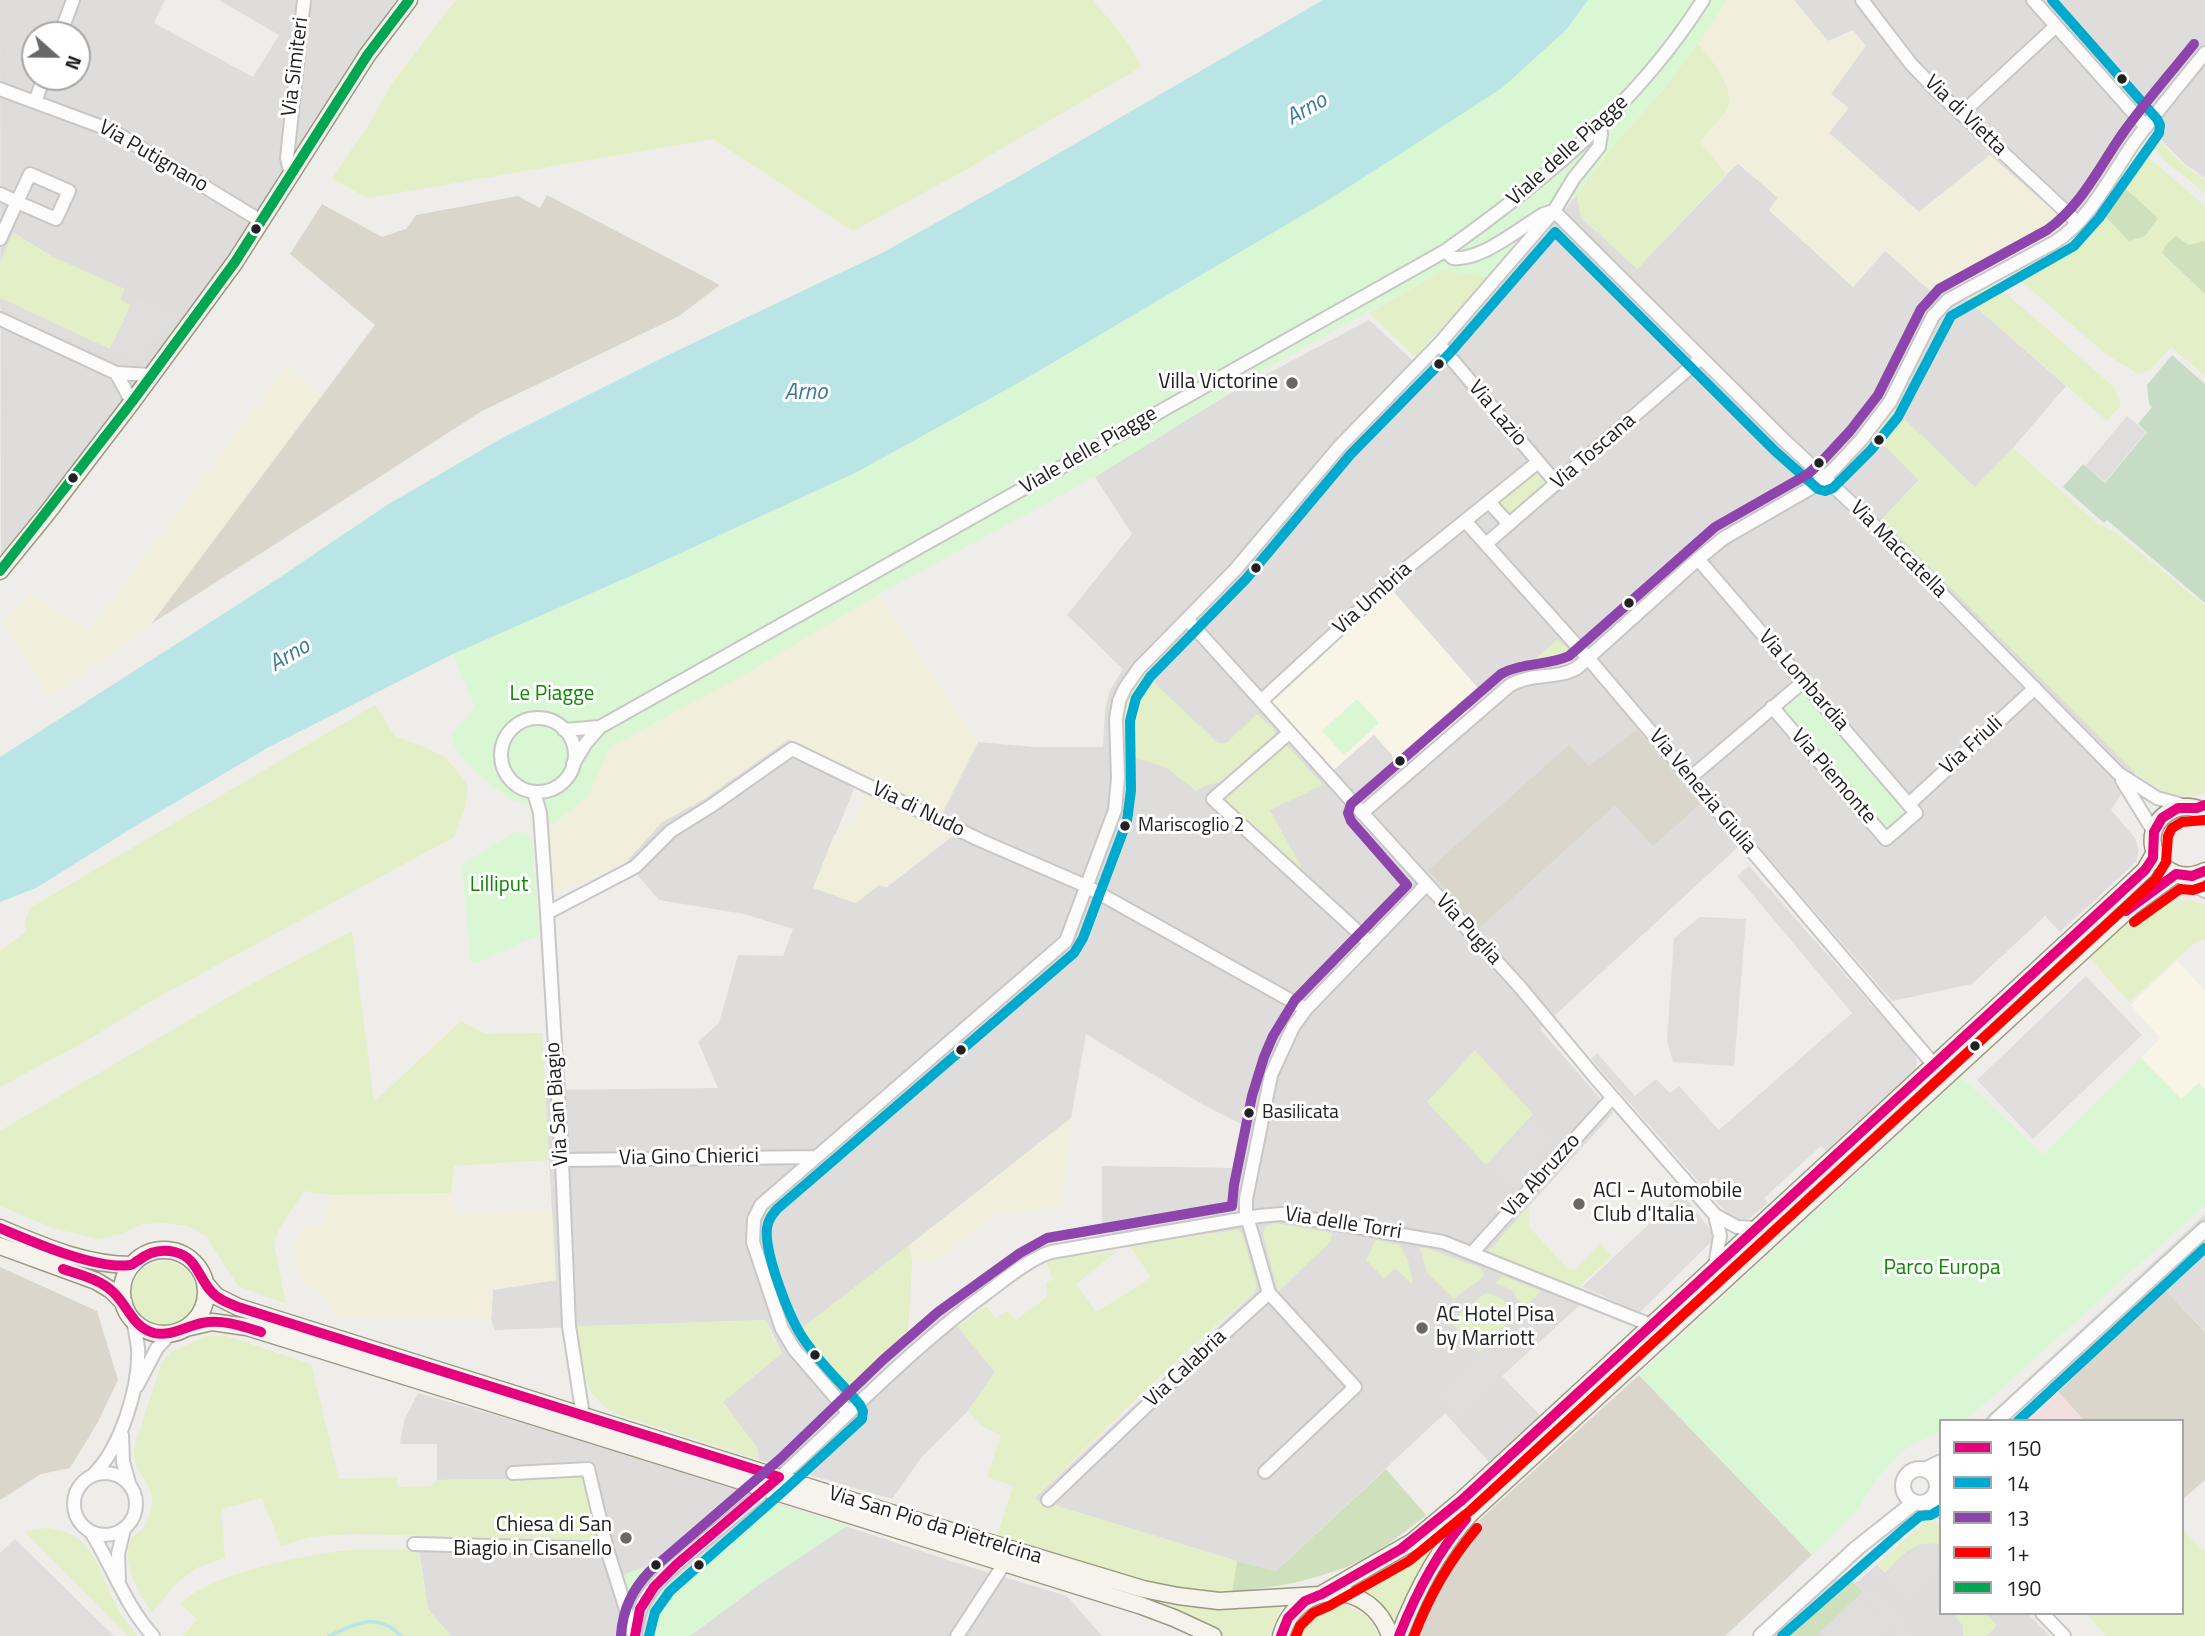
<!DOCTYPE html>
<html>
<head>
<meta charset="utf-8">
<style>
	body { margin:0 }
	#map { position:relative; width:2205px; height:1636px; overflow:hidden; background:#efedea; font-family:"Titillium Web",sans-serif }
	canvas { display:block }
	.legend { position:absolute; left:1939px; top:1419px; width:245px; height:196px; box-sizing:border-box; background:#fff; border:2px solid #a6a6a6; margin:0; padding:9px 12px; list-style:none; font-size:21px; color:#212121 }
	.legend li { display:flex; align-items:center; gap:14px; height:35px }
	.legend b { width:35px; border:2px solid #a6a6a6 }
	.north { position:absolute; left:21px; top:21px; width:70px; height:70px; box-sizing:border-box; background:#fff; border:2px solid #a6a6a6; border-radius:50%; rotate:111deg; font-size:19px; font-weight:700; line-height:28px; text-align:center; color:#212121 }
	.north::after { content:''; display:block; margin:auto; width:24px; height:32px; background:#696867; clip-path:polygon(50% 0,100% 100%,50% 72%,0 100%) }
</style>
</head>
<body>
<div id="map">
<canvas width="2205" height="1636"></canvas>
<ul class="legend">
<li><b style="height:9px;background:#e5007d"></b>150</li>
<li><b style="height:9px;background:#00a9ce"></b>14</li>
<li><b style="height:9px;background:#8e44ad"></b>13</li>
<li><b style="height:9px;background:#f00"></b>1+</li>
<li><b style="height:9px;background:#00a651"></b>190</li>
</ul>
<div class="north">N</div>
</div>
<script>
const c = document.querySelector('canvas').getContext('2d');
c.lineJoin = 'round';
function fillPath(path, color) {
  c.fillStyle = color;
  c.fill(path, 'evenodd');
}
function trace(path, color, width, dash) {
  c.strokeStyle = color;
  c.lineWidth = width;
  c.lineCap = dash ? 'butt' : 'round';
  c.setLineDash(dash || []);
  c.stroke(path);
}
function drawText(font, color, halo, rows, align = 'center') {
  c.font = font + ' "Titillium Web",sans-serif';
  c.lineWidth = 6;
  c.setLineDash([]);
  c.textBaseline = 'middle';
  c.strokeStyle = halo;
  c.fillStyle = color;
  for (const [text, x, y, turn = 0] of rows) {
    c.save();
    c.translate(x, y);
    c.rotate((+turn || 0) * Math.PI / 180);
    c.textAlign = isNaN(turn) ? turn : align;
    if (halo) c.strokeText(text, 0, 0);
    c.fillText(text, 0, 0);
    c.restore();
  }
}
fillPath(new Path2D(`
	M0,0H165L154,23L253,77L279,35L219,0H396L351,64L298,153L229,259L47,498L1,555ZM35,35H77V77H35Z
	M1794,0H2205V178L2186,165L2144,123L2081,213L2064,220L1990,156L1919,212L1829,133L1830,94L1828,41Z
	M1738,163L1778,198L1769,210L1853,287L1885,250L1933,293L1953,287L2066,386L2013,448L1975,488L1895,410L1874,435L1919,480L1882,519L2135,772L2111,810L2135,838L2139,851L2136,862L2060,932L2045,916L1972,984L1892,1001L1750,836L1540,1029L1613,1113L1488,1252L1593,1293L1502,1376L1540,1415L1489,1462L1445,1413L1276,1571L1237,1561L1054,1505L1045,1507L1035,1498L1253,1294L1238,1230L1136,1244L1102,1229V1166L1236,1168L1247,1127L1202,1104L1086,1034L1071,1118L909,1246L912,1261L907,1341L947,1312L995,1372L968,1411L921,1458L892,1499L759,1460L757,1448L723,1402L782,1353L766,1320L495,1330L491,1320L493,1290L556,1280L545,1090L718,1088L698,1042L719,1023L738,955L783,956L793,929L744,914L659,900L626,862L662,822L704,799L789,739L860,774L814,888L856,903L879,885L887,887L954,835L959,823L942,814L978,742L1035,747H1103L1105,710L1110,690L1123,669L1067,615L1132,534L1095,477L1227,395L1369,320L1423,370L1577,195L1581,217L1637,269Z
	M2205,1248V1331L2164,1288Z
	M418,1393L603,1446L957,1563L1067,1596L1102,1636H451L428,1609L417,1536L594,1540L596,1536L582,1478L437,1480V1444H400L404,1421Z
	M1930,1518L1941,1527V1613H2027L2050,1636H1795Z`), '#dedddb');
fillPath(new Path2D(`
	M2058,1392L2085,1421H2029Z`), '#f2e0e1');
fillPath(new Path2D(`
	M1392,590L1485,696L1482,698L1476,692L1464,704L1470,710L1420,752L1414,746L1397,761L1374,735L1334,770L1271,701Z
	M2177,960L2205,991V1089L2199,1083L2181,1100L2141,1058L2160,1038L2131,1005Z`), '#f8f4e6');
fillPath(new Path2D(`
	M547,195L720,285L679,316L482,411L151,624L375,325L290,254L322,204L382,237L406,229L416,215L518,196L540,208Z
	M1637,730L1700,804L1653,846L1615,805L1479,928L1428,870L1569,745L1589,766Z
	M0,1267L97,1311L118,1380L98,1422L70,1468L41,1474L0,1500Z
	M2164,1288L2205,1332V1480L2182,1500V1421H2085L2058,1392Z
	M1639,1375L1812,1555L1725,1636H1411L1424,1602L1437,1579L1473,1526Z`), '#dad6cb');
fillPath(new Path2D(`
	M1726,0H1794L1828,41L1853,30L1866,46L1831,94L1849,108L1829,133L1919,212L1990,155L2064,220L2057,230L1953,287L1933,293L1885,251L1853,287L1769,210L1778,197L1738,164L1726,174L1699,142L1710,127L1728,110L1730,93L1709,56L1698,44L1714,21Z
	M286,365L322,395L151,624L114,653L49,697L2,623L30,592L89,631Z
	M879,594L978,742L942,814L789,739L704,799L662,822L626,862L555,893L548,838L554,824L588,796L610,747L742,676Z
	M868,794L954,835L886,887L879,885L856,903L813,888L834,835L851,826Z
	M1071,1118L1062,1207L998,1214L935,1261H912L908,1246Z
	M451,1193L456,1214L552,1210L556,1280L493,1290L491,1320L336,1318L326,1299L302,1281L293,1251L294,1240L304,1226L323,1225L330,1195Z`), '#f1eedc');
fillPath(new Path2D(`
	M456,0H1093L1094,3C1114,23 1129,42 1141,67L960,173L853,231L713,139L367,198L332,178L368,126L393,82Z
	M1698,44C1711,58 1735,89 1728,108C1727,113 1705,134 1700,142L1726,174L1637,269L1581,217L1577,195L1613,146L1662,91Z
	M2157,138L2185,166L2205,180V195C2189,175 2164,167 2152,143Z
	M2140,150L2205,206V241L2162,253L2205,294V376L2171,347L2150,370L2138,374L2106,354L2014,275V272C2045,255 2077,238 2098,209L2129,240L2158,218L2118,182Z
	M13,232L53,257L125,289L120,300L131,305L110,349L0,298V262Z
	M1444,270L1488,277L1415,357L1369,313Z
	M1993,284L2002,290L2115,388L2121,405L2107,421L1967,299Z
	M1895,410L1975,487L2013,448L2098,524L2115,532L2205,606V792C2179,804 2155,789 2135,772L1882,519L1919,481L1874,435Z
	M1538,472L1548,484L1508,517L1497,503L1519,484L1521,486Z
	M1558,639L1576,657L1567,664L1524,670L1523,669Z
	M1143,672L1218,743H1226L1257,714L1274,729L1275,734L1220,782L1205,786L1196,791L1167,768L1122,753V712L1127,695Z
	M375,705L395,736L429,749L446,758L468,785L466,805L454,837L151,1001L86,1041L0,1087V951L27,931L25,921L30,908Z
	M1285,743L1323,785L1270,810L1301,866L1298,868L1224,799Z
	M2185,900L2205,904V940H2200L2191,946L2129,1002L2089,957C2119,929 2141,902 2185,900Z
	M352,931L374,1102L461,1021L486,1034L542,1033L549,1160L454,1166L451,1193L330,1195L304,1191L279,1229L274,1244L286,1304L238,1286L206,1236L188,1226L163,1223L142,1224L119,1235L97,1239L53,1228L0,1206V1131L244,988Z
	M1475,1050L1533,1114L1486,1165L1427,1102Z
	M1530,1206L1529,1227L1567,1268L1575,1269L1600,1244L1612,1256L1579,1287L1488,1252Z
	M1274,1223L1333,1233L1330,1242L1278,1292L1263,1234L1265,1227Z
	M1238,1230L1242,1233L1257,1287L1253,1294C1176,1357 1106,1428 1035,1498L1045,1507L1054,1505L1237,1561L1232,1592C1151,1590 1073,1561 997,1536L1013,1486L987,1477L1001,1435L983,1427L968,1411L995,1372L957,1327L986,1306L995,1318L1007,1311L1016,1320L1047,1297L1046,1283L1053,1279L1046,1262L1053,1259L1117,1251L1076,1284L1096,1312C1115,1300 1134,1290 1151,1277L1131,1248L1136,1244Z
	M1376,1240L1400,1245L1408,1260L1413,1285L1397,1270L1394,1269L1384,1278L1366,1260Z
	M908,1246L912,1261L907,1342L849,1399L808,1352L795,1333Z
	M1420,1248H1426L1481,1268L1484,1273L1483,1277L1454,1299L1427,1273Z
	M132 1293a32 32 0 1 1 64 0a32 32 0 1 1-64 0Z
	M1503,1276L1541,1291L1523,1309L1512,1290L1495,1283Z
	M1487,1293C1502,1298 1510,1301 1513,1317L1479,1352L1450,1322L1484,1294Z
	M766,1320L772,1336L782,1353L723,1402L757,1448L759,1460L614,1413C580,1392 581,1362 575,1326Z
	M207,1336H227L311,1364L339,1479L397,1477L398,1487L430,1486L437,1480L582,1478L596,1536L594,1540L352,1534L311,1537L281,1546L262,1498L221,1509L225,1558L196,1568L177,1583L152,1612C140,1595 117,1557 133,1537C136,1534 139,1532 142,1530C147,1523 151,1513 152,1504C153,1488 142,1478 136,1464C135,1460 134,1454 134,1448L162,1362L171,1352Z
	M795,1490L1134,1592L1282,1605L1269,1636H1225L1197,1621Z
	M1461,1510L1464,1513L1395,1624L1377,1601L1356,1587L1354,1584Z
	M1930,1518L1941,1527V1545C1913,1538 1903,1556 1885,1573L1877,1565Z
	M47,1528C93,1533 96,1564 113,1599C119,1612 128,1624 137,1636H128L24,1531Z
	M2182,1529L2205,1552V1636H2107L2085,1613H2182Z
	M418,1550L428,1609L451,1636H183L197,1619L180,1604C212,1573 297,1557 342,1551C367,1548 393,1550 418,1550Z
	M1336,1603C1357,1606 1371,1617 1378,1636H1290C1298,1615 1314,1604 1336,1603Z
	M1953,1613H1985L1997,1626L1986,1636H1963V1626Z`), '#e3efc6');
fillPath(new Path2D(`
	M2118,182L2158,218L2145,236L2129,241L2098,209Z
	M2176,236L2189,245L2205,241V294L2162,253L2166,245Z
	M1386,1469L1426,1515L1423,1518C1400,1535 1376,1555 1349,1566C1312,1581 1272,1588 1232,1592L1237,1561L1276,1571Z
	M1851,1579L1862,1592L1816,1636H1790Z`), '#cfe0bd');
fillPath(new Path2D(`
	M2172,355L2205,384V603L2107,520L2104,523L2063,487L2083,464L2105,483L2147,432L2138,424L2152,407L2149,404L2147,385Z`), '#c7dcc5');
fillPath(new Path2D(`
	M1588,0H1726C1687,73 1622,127 1577,195L1556,196L1540,211L1538,222L1488,277L1444,270L1224,392L1225,396L1095,477L879,594L742,676L610,747L588,796L554,824L533,806L512,800L494,787L466,762L454,746L452,734L475,707L453,654L633,575L857,472L1020,382L1335,196L1567,29Z
	M1802,692L1906,812L1886,828L1783,708Z
	M1357,699L1379,723L1344,755L1322,731Z
	M516,831L526,833L532,838L539,935L476,963L471,961L462,869L466,862Z
	M2141,1058L2181,1099L2199,1083L2205,1089V1205L1965,1421H1941V1432L1914,1443L1898,1456L1875,1481L1858,1509L1812,1555L1639,1375L1961,1077L2043,1155Z
	M772,1503L847,1526L762,1583L690,1636H646L648,1614L662,1590L756,1509L764,1504Z
	M665,1559L667,1560L643,1584L632,1606H629L623,1580L625,1574Z`), '#d9f7d3');
fillPath(new Path2D(`
	M138,297L175,314L138,361L112,349Z
	M0,298L85,338L82,345L0,307Z
	M2127,416L2146,432L2105,482L2085,466Z
	M1374,735L1397,761L1391,766L1395,772L1362,798L1358,797L1334,770Z
	M1749,866L1915,1054L1917,1062L1915,1070L1826,1151L1821,1146L1764,1198L1768,1203L1750,1218L1742,1220L1732,1217L1722,1208L1591,1059L1597,1053L1635,1096L1656,1079L1670,1093L1679,1086L1719,1130L1852,1013L1737,876Z
	M1700,917L1746,919L1734,1066L1673,1062L1667,1041L1674,938Z
	M2086,976L2142,1035L2033,1139L1977,1080Z
	M1535,1118L1554,1140L1511,1189L1491,1167Z
	M1682,1193L1712,1232L1713,1240L1640,1312L1582,1287Z
	M2205,1214V1220L2101,1317L1987,1421H1982Z
	M2205,1239V1249L2192,1262L2056,1386L2047,1384Z
	M1545,1293L1577,1305L1459,1417L1439,1397Z
	M15,1539L114,1636H0V1553Z
	M1930,1544L1941,1555V1570L1911,1600L1887,1577L1881,1584L1870,1572L1877,1567L1885,1575L1918,1545Z
	M1834,1578L1845,1579L1784,1636H1773Z
	M1870,1587L1916,1636H1899L1861,1596Z
	M1859,1597L1889,1629L1882,1636H1818Z`), '#dfdedd');
fillPath(new Path2D(`
	M1323,0H1588L1567,29L1502,88L1335,196L1020,382L857,472L633,575L453,654L269,747L137,825L36,888L0,902V757L273,582L387,505L502,438L666,356L882,253L1016,178Z`), '#bae5e6');
trace(new Path2D(`
	M329,1636C356,1624 377,1611 401,1636`), '#bae5e6', 3.5);
const minor = new Path2D(`
	M1862,0L1911,64L1938,92L2078,223
	M2033,0L2146,127
	M60,35L73,0
	M0,89L113,131L261,221
	M35,102L44,77
	M1961,114L2056,26
	M30,174L69,191L56,219L17,202Z
	M291,175L287,158L304,0
	M0,194L17,202L0,239
	M1554,211L1785,441L1862,513L2118,773L2157,798L2186,806
	M1445,251L1453,258C1482,261 1519,228 1544,214L1550,212
	M0,319L116,373L132,402
	M1439,344L1557,484
	M116,373L152,375
	M1489,502L1509,524
	M1465,521L1588,658L1934,1065
	M1486,544L1701,358
	M1698,559L1916,813L1886,839L1772,707
	M1187,619L1520,987L1594,1076L1715,1215
	M1261,701L1399,574L1538,462
	M501 755a37 37 0 1 1 74 0a37 37 0 1 1-74 0Z
	M564,730L600,727
	M1289,733L1213,799L1370,943
	M573,764L586,743L600,727L1445,251C1544,181 1638,103 1703,0
	M1690,778L1804,681
	M2122,780L2154,832
	M534,792L540,813L547,913L562,1160L569,1326L583,1416
	M1909,804L2035,688
	M1362,813L1509,686C1530,672 1557,680 1577,668L1698,559L1724,538L1816,485L1834,469L1861,440L1890,402L1933,316L1948,300L2055,242C2089,221 2112,174 2135,141C2157,111 2182,82 2205,53
	M547,913L635,867L671,831L711,806L792,749L982,841L1086,886L1306,1009
	M562,1160L815,1157
	M1472,1253L1612,1098
	M1715,1266L1720,1236L1715,1215L1737,1227L1757,1228
	M137,1386L157,1348L170,1334
	M849,1413L794,1349L782,1329L753,1242L754,1219L761,1205L1066,941L1115,810L1118,778L1116,719L1119,701L1125,688L1139,668L1235,570L1340,446L1439,344L1554,211L1574,178L1599,147L1601,134L1600,126
	M122,1435L123,1462L129,1483
	M1265,1472L1355,1387L1269,1293
	M74 1504a31 31 0 1 1 62 0a31 31 0 1 1-62 0Z
	M513,1473L588,1469L607,1549L633,1632
	M94,1474C121,1447 140,1386 138,1348C137,1339 135,1330 133,1321
	M1936,1489L1941,1500
	M1048,1500L1185,1369L1269,1293L1246,1213V1199L1271,1075L1293,1027L1306,1009L1426,885
	M1926,1502L1941,1511
	M91,1532C113,1567 125,1605 153,1636
	M414,1544L607,1549
	M119,1579L118,1554L124,1529
	M2042,1613L2064,1636
	M635,1636C636,1619 640,1605 650,1592C663,1575 680,1561 696,1548C723,1525 751,1503 778,1479C848,1416 912,1347 988,1292C1005,1279 1031,1258 1051,1252L1259,1216L1281,1214L1443,1242L1651,1325
	M957,1636L1004,1564`);
const tertiary = new Path2D(`
	M2180,876L2205,890
	M1996,1421L2205,1229
	M1903 1486a17 17 0 1 1 34 0a17 17 0 1 1-34 0Z
	M1925,1470L1941,1462
	M1761,1636L1857,1548L1915,1502`);
const secondary = new Path2D(`
	M0,571L48,512L132,402L235,262L368,54L409,0
	M2205,812C2194,806 2184,805 2173,810C2131,829 2160,893 2205,871
	M0,1228C43,1246 85,1265 132,1265
	M0,1246L96,1281L111,1290L124,1303
	M122 1292a42 42 0 1 1 84 0a42 42 0 1 1-84 0Z
	M205,1283L216,1296L238,1307L888,1512L1143,1589L1178,1596L1219,1601L1319,1595
	M186,1328L212,1322L247,1327L1142,1606L1174,1618L1213,1636
	M1322,1594L1412,1542L1462,1500L2126,888L2145,870L2154,854
	M1281,1636C1297,1578 1372,1579 1390,1636
	M1399,1636C1416,1591 1438,1549 1471,1513L2132,906L2176,874`);
trace(minor, '#c8c7c6', 16);
trace(tertiary, '#c8c7c6', 18);
trace(secondary, '#9b9980', 19);
trace(minor, '#fdfcfc', 12);
trace(tertiary, '#fdfcfc', 14);
trace(secondary, '#f5f3ec', 16);
trace(new Path2D(`
	M2126,911L2176,874L2192,876L2205,871
	M0,1228C31,1241 96,1270 130,1265C135,1264 134,1262 139,1260C149,1252 162,1249 175,1252C196,1257 198,1276 210,1290C217,1299 228,1303 238,1307L779,1477
	M63,1269C80,1275 99,1279 112,1291C128,1305 132,1327 154,1333C171,1337 186,1326 202,1323C222,1319 242,1326 261,1332
	M635,1636L640,1609L654,1587L677,1564L779,1477
	M1281,1636L1288,1618L1305,1601L1322,1594L1401,1549L1462,1500L2145,870L2153,858L2154,832L2162,818L2178,808H2197L2205,805
	M1399,1636C1416,1593 1436,1554 1466,1519`), '#e5007d', 10);
trace(new Path2D(`
	M2018,1421L2205,1248
	M649,1636L655,1612L670,1591L788,1487L862,1419L863,1411L860,1405C841,1382 817,1361 801,1335C788,1314 764,1252 767,1228C768,1220 772,1215 777,1209L1074,953L1083,938L1127,821L1131,790L1130,721L1136,698L1150,677L1246,579L1350,455L1450,353L1555,232L1775,451L1818,489L1825,491L1833,488L1871,450L1898,417L1951,316L2074,246L2099,218L2159,133L2160,125L2157,119L2052,0
	M1782,1636L1904,1529L1920,1516L1931,1515L1941,1509`), '#00a9ce', 10);
trace(new Path2D(`
	M621,1635C623,1609 632,1590 650,1571L780,1459L884,1359L938,1312L1020,1253L1047,1238L1232,1206L1234,1185L1252,1096L1264,1057L1273,1036L1295,1000L1407,885L1351,821L1348,813L1351,804L1501,674C1523,662 1547,666 1569,656L1715,527L1808,474L1824,459L1850,431L1878,395L1921,309L1939,289L2047,230C2082,205 2099,167 2123,133C2145,102 2170,74 2194,44`), '#8e44ad', 10);
trace(new Path2D(`
	M2134,922L2180,889L2193,890L2205,886
	M1296,1636L1300,1626L1313,1613L1329,1606L1409,1561L1471,1510L2155,880L2166,862L2168,836L2172,828L2182,822L2205,820
	M1414,1636C1429,1596 1449,1561 1477,1528`), '#f00', 10);
trace(new Path2D(`
	M0,571L132,402L235,262L368,54L409,0`), '#00a651', 10);
for (const [x, y, r, color] of [
	[2122,79,6,"#212121"],
	[256,229,6,"#212121"],
	[1439,364,6,"#212121"],
	[1292,383,7,"#696867"],
	[1879,440,6,"#212121"],
	[1819,463,6,"#212121"],
	[73,478,6,"#212121"],
	[1256,568,6,"#212121"],
	[1629,603,6,"#212121"],
	[1400,761,6,"#212121"],
	[1125,826,6,"#212121"],
	[1975,1046,6,"#212121"],
	[961,1050,6,"#212121"],
	[1249,1113,6,"#212121"],
	[1579,1204,7,"#696867"],
	[1422,1328,7,"#696867"],
	[815,1355,6,"#212121"],
	[626,1538,7,"#696867"],
	[656,1565,6,"#212121"],
	[699,1565,6,"#212121"]
]) {
  const dot = new Path2D();
  dot.arc(x, y, r, 0, 2 * Math.PI);
  c.fillStyle = color;
  c.fill(dot);
  trace(dot, '#fff', 2.5);
}
drawText('19px', '#212121', '#fff', [
	["Mariscoglio 2",1138,826],
	["Basilicata",1262,1113]
], 'left');
drawText('21px', '#212121', '#fff', [
	["Via Simiteri",296,67,-83],
	["Via di Vietta",1965,116,44],
	["Viale delle Piagge",1568,151,-42],
	["Via Putignano",153,157,30],
	["Via Lazio",1497,414,50],
	["Viale delle Piagge",1089,451,-30],
	["Via Toscana",1594,452,-41],
	["Via Maccatella",1898,550,45],
	["Via Umbria",1373,599,-42],
	["Via Lombardia",1803,681,49],
	["Via Friuli",1972,746,-42],
	["Via Piemonte",1833,777,49],
	["Via Venezia Giulia",1702,792,50],
	["Via di Nudo",918,810,26],
	["Via Puglia",1468,930,48],
	["Via San Biagio",558,1104,-94],
	["Via Gino Chierici",689,1158,-1],
	["Via Abruzzo",1542,1176,-48],
	["Via delle Torri",1343,1224,9],
	["Via Calabria",1186,1369,-43],
	["Via San Pio da Pietrelcina",935,1526,17]
]);
drawText('21px', '#212121', '#fff', [
	["Villa Victorine",1278,383],
	["ACI - Automobile",1593,1192,"left"],
	["Club d'Italia",1593,1216,"left"],
	["AC Hotel Pisa",1436,1316,"left"],
	["by Marriott",1436,1340,"left"],
	["Chiesa di San",612,1526],
	["Biagio in Cisanello",612,1550]
], 'right');
drawText('21px', '#0d8801', '#fff', [
	["Le Piagge",552,695],
	["Lilliput",499,886],
	["Parco Europa",1942,1269]
]);
drawText('italic 23px', '#387b9a', '#fff', [
	["Arno",1307,110,-30],
	["Arno",806,393],
	["Arno",290,656,-31]
]);
</script>
</body>
</html>
